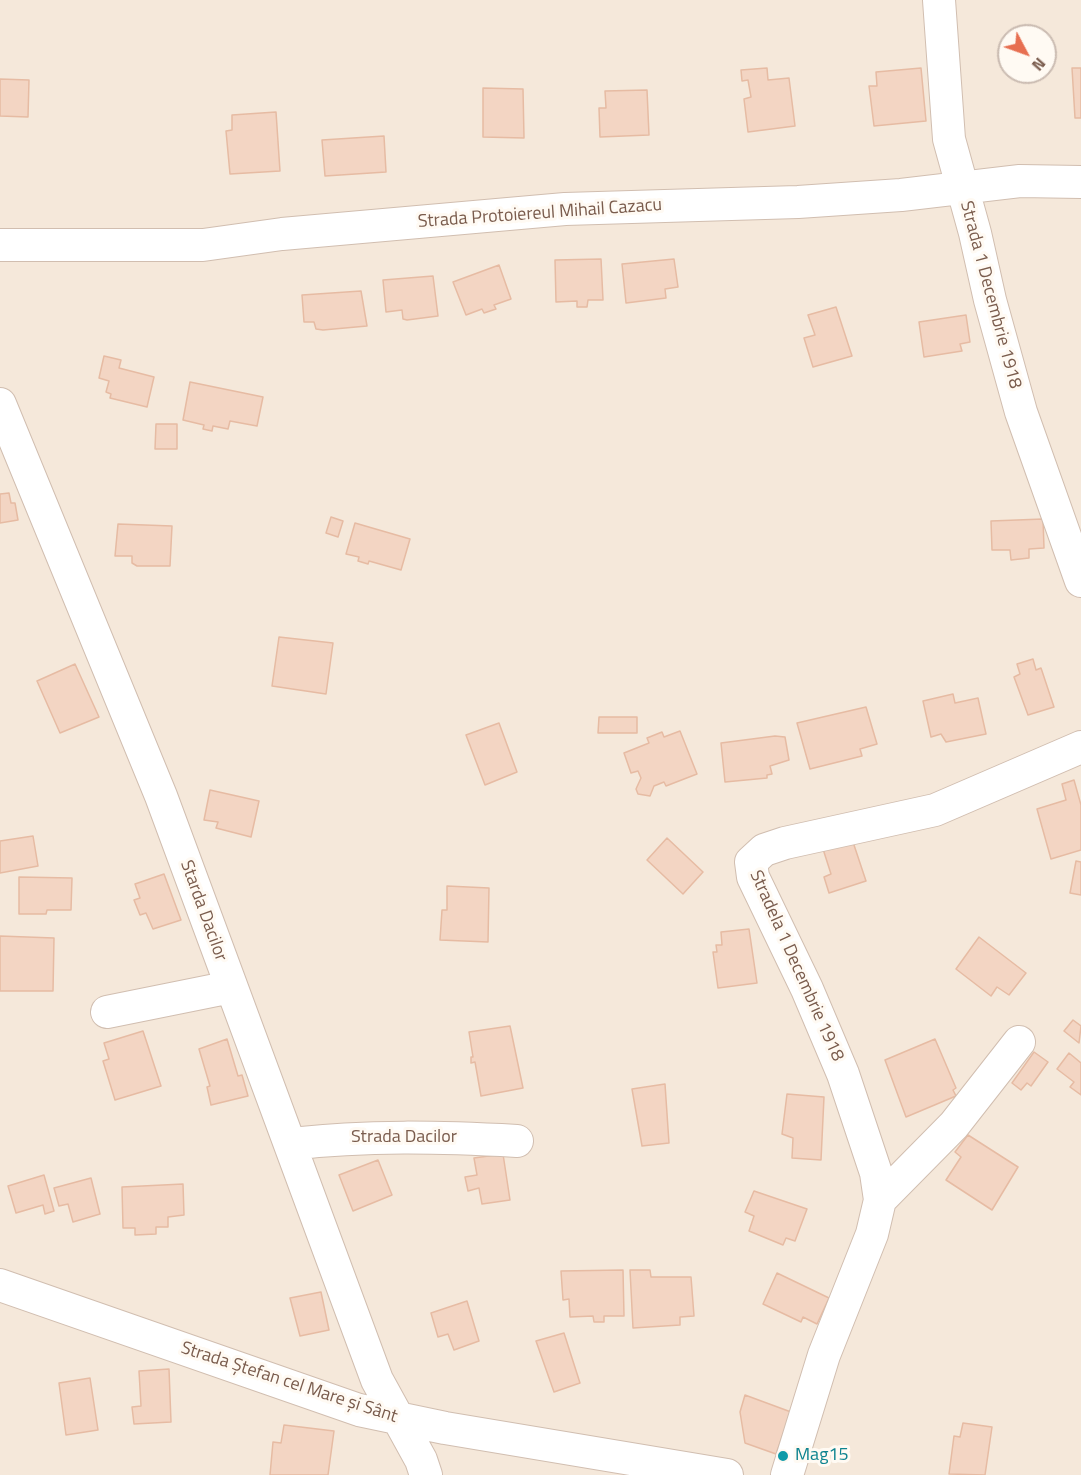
<!DOCTYPE html>
<html>
<head>
<meta charset="utf-8">
<style>
	body { margin:0 }
	#map { position:relative; width:1081px; height:1475px; overflow:hidden; background:#fdf6ec; font-family:"Titillium Web",sans-serif }
	canvas { display:block }
	.north { position:absolute; left:997px; top:24px; width:60px; height:60px; box-sizing:border-box; background:#fffaf3; border:2px solid #cabbb1; border-radius:50%; rotate:131deg; font-size:16px; font-weight:700; line-height:24px; text-align:center; color:#7a5c4d }
	.north::after { content:''; display:block; margin:auto; width:21px; height:27px; background:#e76f51; clip-path:polygon(50% 0,100% 100%,50% 72%,0 100%) }
</style>
</head>
<body>
<div id="map">
<canvas width="1081" height="1475"></canvas>
<div class="north">N</div>
</div>
<script>
const c = document.querySelector('canvas').getContext('2d');
c.lineJoin = 'round';
function fillPath(path, color) {
  c.fillStyle = color;
  c.fill(path, 'evenodd');
}
function trace(path, color, width, dash) {
  c.strokeStyle = color;
  c.lineWidth = width;
  c.lineCap = dash ? 'butt' : 'round';
  c.setLineDash(dash || []);
  c.stroke(path);
}
function drawText(font, color, halo, rows, align = 'center') {
  c.font = font + ' "Titillium Web",sans-serif';
  c.lineWidth = 6;
  c.setLineDash([]);
  c.textBaseline = 'middle';
  c.strokeStyle = halo;
  c.fillStyle = color;
  for (const [text, x, y, turn = 0] of rows) {
    c.save();
    c.translate(x, y);
    c.rotate((+turn || 0) * Math.PI / 180);
    c.textAlign = isNaN(turn) ? turn : align;
    if (halo) c.strokeText(text, 0, 0);
    c.fillText(text, 0, 0);
    c.restore();
  }
}
fillPath(new Path2D(`
	M0,0H1081V1475H0ZM1009,36H1045V72H1009Z`), '#f5e8da');
const building = new Path2D(`
	M767,68L768,80L789,78L795,126L748,132L744,99L751,97L748,80L742,81L741,70Z
	M921,68L926,121L874,126L869,86H877L876,72Z
	M1072,68H1081V118H1075Z
	M0,79L29,80L28,117L0,116Z
	M483,88L523,89L524,138L483,137Z
	M647,90L649,135L600,137L599,108H606L605,91Z
	M276,112L280,171L230,174L226,131L232,130V115Z
	M384,136L386,172L325,176L322,140Z
	M601,259L603,300H588L587,307H577V301L556,302L555,260Z
	M674,259L678,287L665,289L666,298L626,303L622,264Z
	M499,265L511,299L494,305L496,309L484,313L482,309L466,315L453,282Z
	M433,276L438,316L407,320L403,319L402,310L386,312L383,280Z
	M361,291L367,326L323,330L316,329L314,322H304L302,295Z
	M836,307L852,356L813,367L804,338L815,335L808,315Z
	M966,315L970,342L960,344L962,351L924,357L919,322Z
	M104,356L121,360L119,368L154,377L147,407L110,398L111,394L106,392L109,381L99,378Z
	M190,382L263,397L257,426L230,421L228,429L213,426L212,431L203,429L204,425L183,420Z
	M156,424H177V449H155Z
	M9,493L11,503H15L18,520L0,523V494Z
	M331,517L343,521L338,537L326,533Z
	M1043,519L1044,548L1029,549V558L1011,560L1010,550H992L991,521Z
	M355,523L410,539L401,570L369,561L368,564L358,561L359,557L346,554Z
	M118,524L172,526L170,566H137L132,563V556H115Z
	M279,637L333,643L326,694L272,686Z
	M1033,659L1036,670L1041,668L1054,707L1028,715L1014,677L1020,674L1017,664Z
	M75,664L99,717L60,733L37,681Z
	M953,694L955,703L978,698L986,734L946,742L941,734L931,737L923,701Z
	M866,707L877,744L860,749L862,756L810,769L797,723Z
	M599,717H637V733H598Z
	M499,723L517,772L485,785L466,735Z
	M680,731L697,774L666,786L664,782L654,786L650,796L638,794L636,789L641,778L638,771L631,773L624,753L649,743L647,738L662,732L664,737Z
	M775,736L785,737L789,760L770,766L772,774L767,775V778L725,782L721,743Z
	M1074,780L1081,805V850L1051,859L1037,809L1066,800L1062,784Z
	M210,790L259,801L251,837L216,828L218,822L204,820Z
	M33,836L38,866L0,873V841Z
	M667,838L703,872L683,894L647,860Z
	M853,842L866,881L829,893L824,877L831,874L823,849Z
	M1076,861L1081,862V895L1070,893Z
	M164,874L181,920L153,929L146,913L140,915L134,900L140,898L135,884Z
	M19,877L72,878L71,910H47L46,914H19Z
	M447,886L489,888L488,942L440,940L442,910H447Z
	M749,929L757,983L718,988L713,952H717L716,945H722L721,932Z
	M0,936L54,938L53,991H0Z
	M979,937L1026,973L1009,995L997,987L991,996L956,969Z
	M1073,1020L1081,1026L1079,1043L1064,1031Z
	M510,1026L523,1088L481,1096L475,1062L471,1063V1057H473L469,1032Z
	M143,1031L161,1086L115,1100L103,1061L109,1059L104,1043Z
	M227,1039L238,1076L242,1075L248,1096L211,1105L207,1087L210,1086L199,1049Z
	M935,1039L956,1088L953,1090L956,1096L906,1117L885,1060Z
	M1034,1052L1048,1062L1031,1086L1027,1083L1021,1090L1012,1083Z
	M1069,1053L1081,1063V1095L1070,1087L1074,1082L1057,1069Z
	M665,1084L669,1143L642,1146L632,1089Z
	M787,1094L824,1097L821,1160L792,1158L793,1138L782,1134Z
	M968,1135L1018,1167L992,1210L946,1180L961,1157L955,1152Z
	M503,1154L510,1200L482,1204L479,1188L468,1191L465,1177L477,1175L474,1158Z
	M378,1160L392,1195L353,1211L339,1175Z
	M44,1175L54,1211L45,1214L43,1205L16,1213L8,1186Z
	M91,1178L100,1214L73,1222L68,1204L59,1206L54,1188Z
	M183,1184L184,1215L168,1217V1227H156V1234L135,1235V1228H123L122,1187Z
	M754,1191L807,1209L795,1241L786,1238L783,1245L749,1231L754,1216L745,1212Z
	M623,1270L624,1316H604V1322H594L593,1316L570,1317L569,1299L563,1300L561,1271Z
	M630,1270H650L651,1277H691L694,1316L680,1317V1325L633,1328Z
	M777,1273L829,1298L817,1324L803,1317L801,1322L763,1304Z
	M321,1292L329,1330L300,1336L290,1298Z
	M467,1301L479,1341L454,1350L448,1334L438,1337L431,1313Z
	M564,1333L580,1383L554,1392L536,1341Z
	M169,1369L171,1422L134,1424L132,1407L141,1406L139,1371Z
	M90,1378L98,1430L66,1435L59,1383Z
	M745,1395L791,1412L776,1454L745,1443L740,1412Z
	M963,1423L992,1427L985,1475L949,1474L954,1436L960,1437Z
	M284,1425L334,1431L328,1475H270L273,1442L281,1443Z`);
fillPath(building, '#f3d5c3');
trace(building, '#e6bba3', 1.5);
const minor = new Path2D(`
	M939,0L949,139L975,233L990,300L1021,412L1081,581
	M0,245H203L282,234L565,209L798,202L901,195L1020,181L1081,182
	M0,404L161,796L377,1380L421,1460L426,1475
	M107,1012L231,987
	M291,1144C367,1135 441,1137 517,1141
	M880,1200L954,1125L1019,1042
	M0,1285L359,1410L445,1428L727,1475
	M787,1475L824,1355L872,1234L880,1200L876,1173L843,1074L807,989L753,877L751,862L764,850L785,843L935,810L1081,747`);
trace(minor, '#d1beb0', 34);
trace(minor, '#fff', 32);
for (const [x, y, r, color] of [
	[783,1456,6,"#0f9aa8"]
]) {
  const dot = new Path2D();
  dot.arc(x, y, r, 0, 2 * Math.PI);
  c.fillStyle = color;
  c.fill(dot);
  trace(dot, '#fffaf3', 2);
}
drawText('18px', '#7a5c4d', '#fffaf3', [
	["Strada Protoiereul Mihail Cazacu",540,214,-4],
	["Strada 1 Decembrie 1918",990,295,75],
	["Starda Dacilor",203,911,70],
	["Stradela 1 Decembrie 1918",796,966,66],
	["Strada Dacilor",404,1138],
	["Strada Ștefan cel Mare și Sânt",289,1383,18]
]);
drawText('18px', '#0d838f', '#fffaf3', [
	["Mag15",795,1456]
], 'left');
</script>
</body>
</html>
